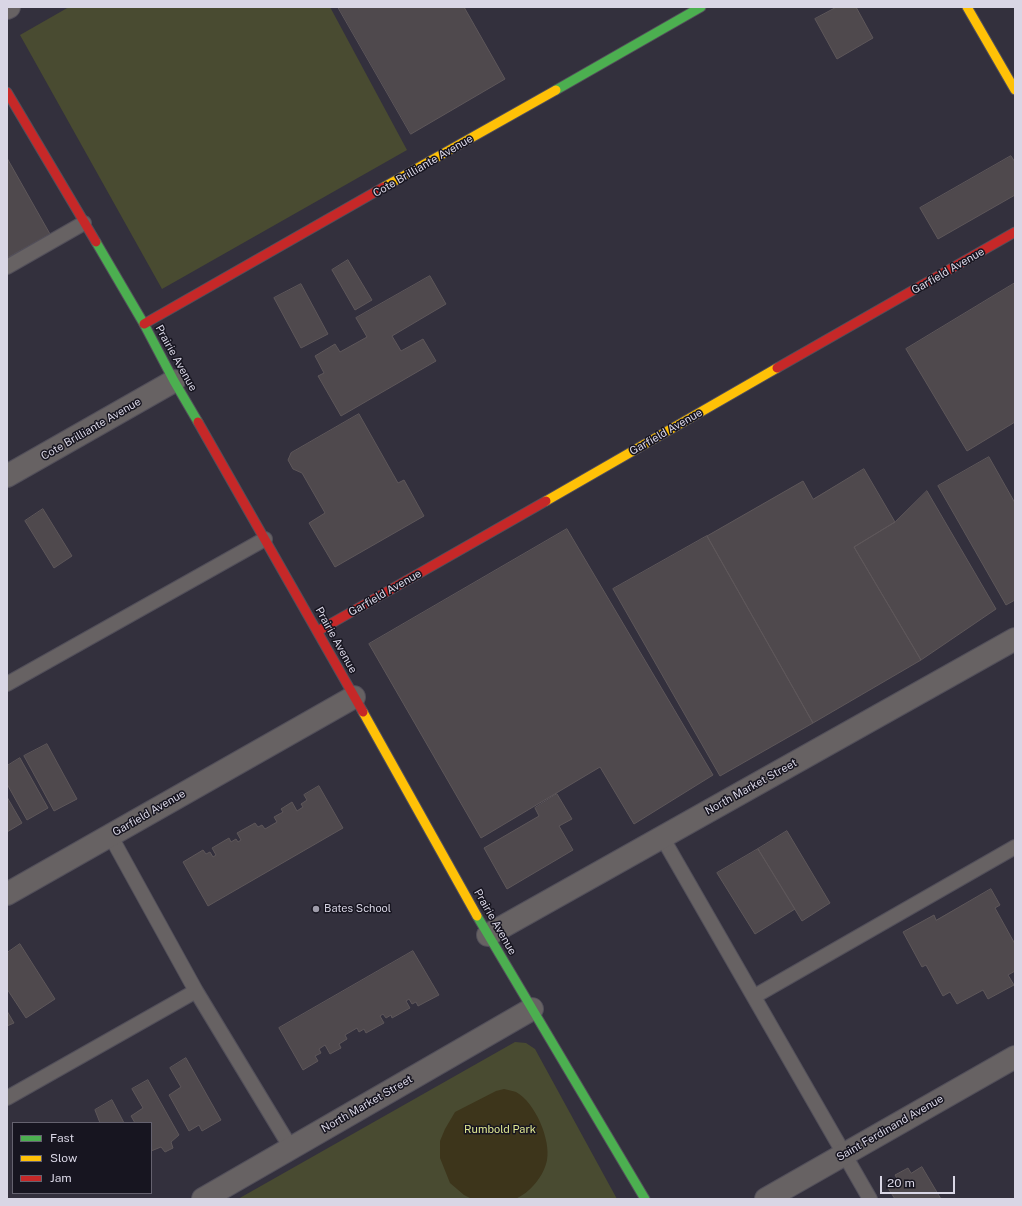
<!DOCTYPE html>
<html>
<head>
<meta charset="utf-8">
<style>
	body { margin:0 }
	#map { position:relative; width:1022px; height:1206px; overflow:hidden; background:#33303d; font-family:"Public Sans",sans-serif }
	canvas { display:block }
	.frame { position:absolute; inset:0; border:8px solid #d9d6e5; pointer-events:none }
	.legend { position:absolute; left:12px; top:1122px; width:140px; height:72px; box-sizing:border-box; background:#171520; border:1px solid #65626f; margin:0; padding:5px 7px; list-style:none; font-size:12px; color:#d9d6e5 }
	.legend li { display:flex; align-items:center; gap:8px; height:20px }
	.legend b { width:20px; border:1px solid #65626f }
	.scale { position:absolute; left:880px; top:1176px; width:75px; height:18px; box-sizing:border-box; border:2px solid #d9d6e5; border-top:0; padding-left:5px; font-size:12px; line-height:14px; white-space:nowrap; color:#d9d6e5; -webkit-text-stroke:3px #171520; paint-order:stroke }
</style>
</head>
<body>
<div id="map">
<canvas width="1022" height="1206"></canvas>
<div class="frame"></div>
<ul class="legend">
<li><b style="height:5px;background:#4caf50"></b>Fast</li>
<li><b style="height:5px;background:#ffc107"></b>Slow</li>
<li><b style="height:5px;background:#c62828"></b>Jam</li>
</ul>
<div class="scale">20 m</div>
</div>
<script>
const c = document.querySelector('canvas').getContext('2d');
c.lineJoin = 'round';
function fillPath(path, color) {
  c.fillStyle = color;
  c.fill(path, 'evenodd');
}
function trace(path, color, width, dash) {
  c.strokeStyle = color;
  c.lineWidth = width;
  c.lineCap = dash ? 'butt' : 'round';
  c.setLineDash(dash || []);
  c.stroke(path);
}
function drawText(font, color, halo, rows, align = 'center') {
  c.font = font + ' "Public Sans",sans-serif';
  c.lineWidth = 3;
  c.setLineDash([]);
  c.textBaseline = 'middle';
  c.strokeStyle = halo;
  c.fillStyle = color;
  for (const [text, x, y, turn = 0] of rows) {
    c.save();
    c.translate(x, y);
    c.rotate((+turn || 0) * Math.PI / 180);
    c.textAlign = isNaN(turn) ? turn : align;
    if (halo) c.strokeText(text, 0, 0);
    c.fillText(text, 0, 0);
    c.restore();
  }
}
fillPath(new Path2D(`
	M69,7H330L407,150L162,289L20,35Z
	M515,1042L526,1043L535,1049L617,1199H238Z`), '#494b31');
fillPath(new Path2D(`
	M504,1089C508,1090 513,1091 516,1092C535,1102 551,1140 547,1160C544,1176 530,1193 515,1199H472L464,1195L450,1183L440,1158V1141L445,1129L455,1112L496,1091Z`), '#3d351b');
const building = new Path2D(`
	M338,7H464L505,79L411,134Z
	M837,7H856L873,38L837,59L815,19Z
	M1011,156L1015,162V195L938,239L920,208Z
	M7,158L50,234L7,258Z
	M348,260L372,300L355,310L332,270Z
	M430,276L446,304L392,336L401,351L423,339L436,361L341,416L318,376L324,373L315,356L335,344L340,352L367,337L356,318Z
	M1015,283V422L967,451L906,349Z
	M301,284L328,334L301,348L274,298Z
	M359,414L398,483L404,480L424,516L335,567L309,523L325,513L302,473L293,469L288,460L291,453Z
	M989,457L1015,503V600L1006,605L938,486Z
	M864,469L895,522L854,547L921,660L813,723L707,536L803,481L813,499Z
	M927,491L996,609L921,660L854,547L895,522Z
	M43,509L72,556L54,568L25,521Z
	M567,529L713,775L634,824L600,767L481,838L369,644Z
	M707,536L813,723L720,776L613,589Z
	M47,744L77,799L54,811L24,756Z
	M20,758L48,808L27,820L7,784V766Z
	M319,786L343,828L208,906L183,862L203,850L206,854L210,852L213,857L216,855L212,848L229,838L231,842L236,839L238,842L241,840L237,833L255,823L258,827L262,825L265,829L277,822L274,817L283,812L281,809L292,802L297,811L303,807L301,804L307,800L304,795Z
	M557,794L572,819L559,826L573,850L507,889L484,848L539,816L535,808Z
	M7,797L22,823L7,832Z
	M787,831L830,903L802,921L758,849Z
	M758,849L795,909L755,934L717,873Z
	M991,889L1000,905L995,908L1015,944V971L1008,975L1014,985L988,999L983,990L957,1004L950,992L943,996L926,965L922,967L903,932L934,915L936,920Z
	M20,944L55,999L26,1018L7,989V953Z
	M413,951L439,995L418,1006L416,1002L412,1004L409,999L406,1001L410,1008L392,1018L391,1015L386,1018L383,1014L380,1016L384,1023L366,1033L364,1029L359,1032L357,1028L345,1035L347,1039L339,1044L341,1048L330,1054L325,1045L319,1049L321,1053L315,1056L318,1061L303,1070L279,1028Z
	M7,1011L14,1023L7,1026Z
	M186,1058L221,1120L202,1131L199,1125L189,1131L169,1095L181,1087L170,1068Z
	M148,1080L179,1135L171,1142L173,1148L165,1152L161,1147L151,1151V1123H135L131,1116L143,1108L132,1089Z
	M112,1100L122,1119L124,1123H100L95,1110Z
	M922,1167L941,1199H895L888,1188L899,1182L895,1175L908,1168L911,1173Z`);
fillPath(building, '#4f494d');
trace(building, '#5e575a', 1);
const lane = new Path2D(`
	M7,267L84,223
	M7,684L265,539
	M110,835L196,991L291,1148
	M662,837L870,1199
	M755,996L1015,847
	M7,1098L196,991`);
const street = new Path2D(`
	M7,8L9,7
	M7,476L174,381
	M7,894L354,697
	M488,935L1015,639
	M203,1199L532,1009
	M766,1199L1015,1057`);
const fast = new Path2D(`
	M556,90L701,7
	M96,242L144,324L174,381L198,422
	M477,916L645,1199`);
const slow = new Path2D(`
	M967,7L1015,90
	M384,187L556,90
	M546,501L777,368
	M363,712L477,916`);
const jam = new Path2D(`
	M7,92L96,242
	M144,324L384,187
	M777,368L1015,232
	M198,422L363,712
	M318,631L546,501`);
trace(lane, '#524f5a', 16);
trace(street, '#524f5a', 24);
trace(fast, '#524f5a', 11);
trace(slow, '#524f5a', 11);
trace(jam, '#524f5a', 11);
trace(lane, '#676263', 14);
trace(street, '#676263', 22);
trace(fast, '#4caf50', 9);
trace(slow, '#ffc107', 9);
trace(jam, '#c62828', 9);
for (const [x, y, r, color] of [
	[316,909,4,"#9f9caa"]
]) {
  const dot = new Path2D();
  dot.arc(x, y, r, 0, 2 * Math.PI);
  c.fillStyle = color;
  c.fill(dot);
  trace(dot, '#171520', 1.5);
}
drawText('11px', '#d9d6e5', '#171520', [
	["Cote Brilliante Avenue",423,166,-30],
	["Garfield Avenue",948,271,-30],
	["Prairie Avenue",176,358,61],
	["Cote Brilliante Avenue",91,429,-30],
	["Garfield Avenue",666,432,-30],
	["Garfield Avenue",385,593,-30],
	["Prairie Avenue",336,640,61],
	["North Market Street",751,787,-29],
	["Garfield Avenue",149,813,-30],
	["Prairie Avenue",495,922,60],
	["North Market Street",367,1104,-30],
	["Saint Ferdinand Avenue",890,1128,-30]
]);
drawText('11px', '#d9d6e5', '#171520', [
	["Bates School",324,909]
], 'left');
drawText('11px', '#dee691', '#171520', [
	["Rumbold Park",500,1130]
]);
</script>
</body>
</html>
